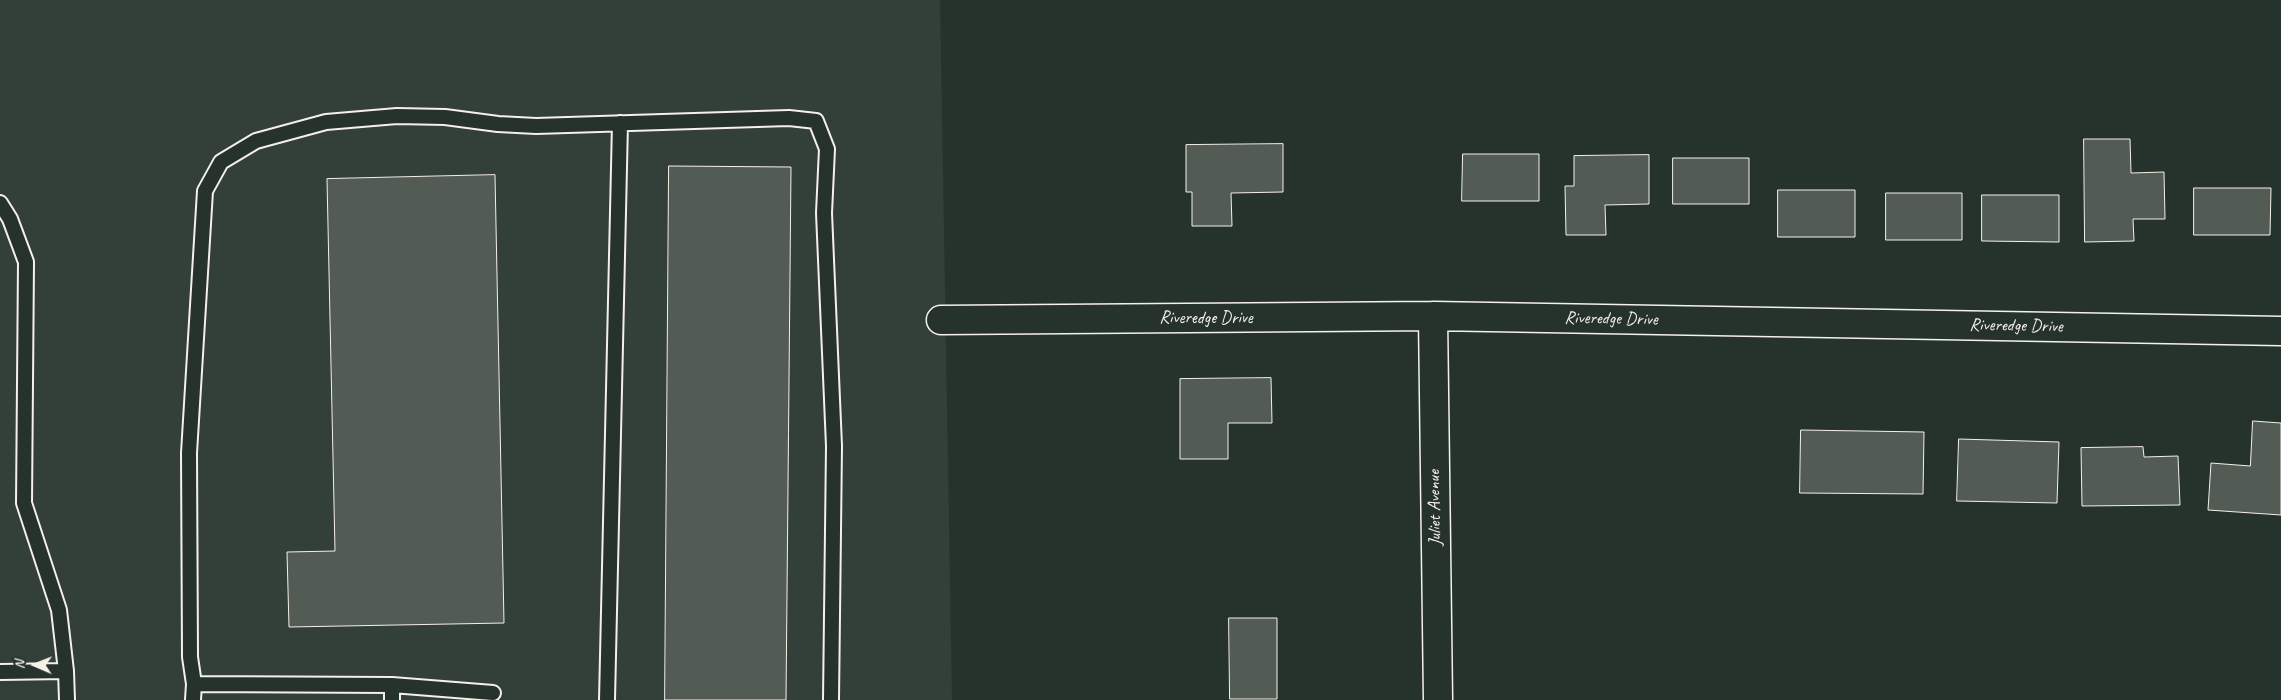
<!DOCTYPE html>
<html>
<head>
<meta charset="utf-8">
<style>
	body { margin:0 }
	#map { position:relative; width:2281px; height:700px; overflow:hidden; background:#26332d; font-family:Caveat,sans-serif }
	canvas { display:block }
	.north { position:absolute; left:10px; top:640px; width:50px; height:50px; -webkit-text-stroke:4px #26332d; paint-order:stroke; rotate:271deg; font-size:14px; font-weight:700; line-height:20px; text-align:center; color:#f4f1e8 }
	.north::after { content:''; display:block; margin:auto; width:18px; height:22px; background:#f4f1e8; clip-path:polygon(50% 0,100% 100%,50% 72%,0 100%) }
</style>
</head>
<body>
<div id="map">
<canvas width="2281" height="700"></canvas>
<div class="north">N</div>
</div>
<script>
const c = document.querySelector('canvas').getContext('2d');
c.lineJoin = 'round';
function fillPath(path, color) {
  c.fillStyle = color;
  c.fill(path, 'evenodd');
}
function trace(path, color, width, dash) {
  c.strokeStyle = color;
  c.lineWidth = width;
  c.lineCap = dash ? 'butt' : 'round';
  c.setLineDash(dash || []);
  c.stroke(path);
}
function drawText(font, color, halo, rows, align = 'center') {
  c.font = font + ' Caveat,sans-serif';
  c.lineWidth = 5;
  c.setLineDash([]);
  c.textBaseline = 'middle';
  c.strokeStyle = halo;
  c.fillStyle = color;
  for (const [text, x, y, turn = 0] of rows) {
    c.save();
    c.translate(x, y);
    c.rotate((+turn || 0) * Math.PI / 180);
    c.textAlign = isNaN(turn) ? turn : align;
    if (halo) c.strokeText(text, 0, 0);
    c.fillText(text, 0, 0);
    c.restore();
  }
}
fillPath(new Path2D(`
	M0,0H940L952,700H0Z`), '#333f39');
const building = new Path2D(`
	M2084,139H2130L2131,173L2164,172L2165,219H2133L2134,241L2085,242Z
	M1283,144V192L1231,193L1232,226H1192V192H1186V145Z
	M1463,154H1539V201H1462Z
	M1649,155V204L1605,205L1606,235H1566L1565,186H1574V156Z
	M1673,158H1749V204H1673Z
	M669,166L791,167L786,700H665Z
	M495,175L504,623L289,627L287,552L335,551L327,179Z
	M2194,188H2271L2270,235H2194Z
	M1778,190H1855V237H1778Z
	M1886,193H1962V240H1886Z
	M1982,195H2059V242L1982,241Z
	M1271,378L1272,423H1228V459H1180V379Z
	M2253,421L2281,423V515L2208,510L2211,463L2250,466Z
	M1801,430L1924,432L1923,494L1800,493Z
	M1959,439L2059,442L2057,503L1957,501Z
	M2143,447L2144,457L2178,456L2180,505L2082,506L2081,448Z
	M1229,618H1277V699H1230Z`);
fillPath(building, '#525c55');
trace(building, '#f4f1e8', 1);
const service = new Path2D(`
	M0,203L10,219L26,262L24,503L59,610L66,671
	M0,672L66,671L67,700
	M194,684L392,685V700
	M392,685L493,693
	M193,700L194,684L190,657L189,453L205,191L221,162L256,141L326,122L397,116L445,117L498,124L536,126L789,118L816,121L827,149L824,213L834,446L831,700
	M607,700L620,123`);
const minor = new Path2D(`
	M1433,316L1438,700
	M941,320L1433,316L2281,331`);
trace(service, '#f4f1e8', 18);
trace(minor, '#f4f1e8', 31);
trace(service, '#26332d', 14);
trace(minor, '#26332d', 28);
drawText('18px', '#f4f1e8', '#26332d', [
	["Riveredge Drive",1206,318],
	["Riveredge Drive",1611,319,1],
	["Riveredge Drive",2016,326,1],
	["Juliet Avenue",1435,508,-91]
]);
</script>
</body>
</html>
